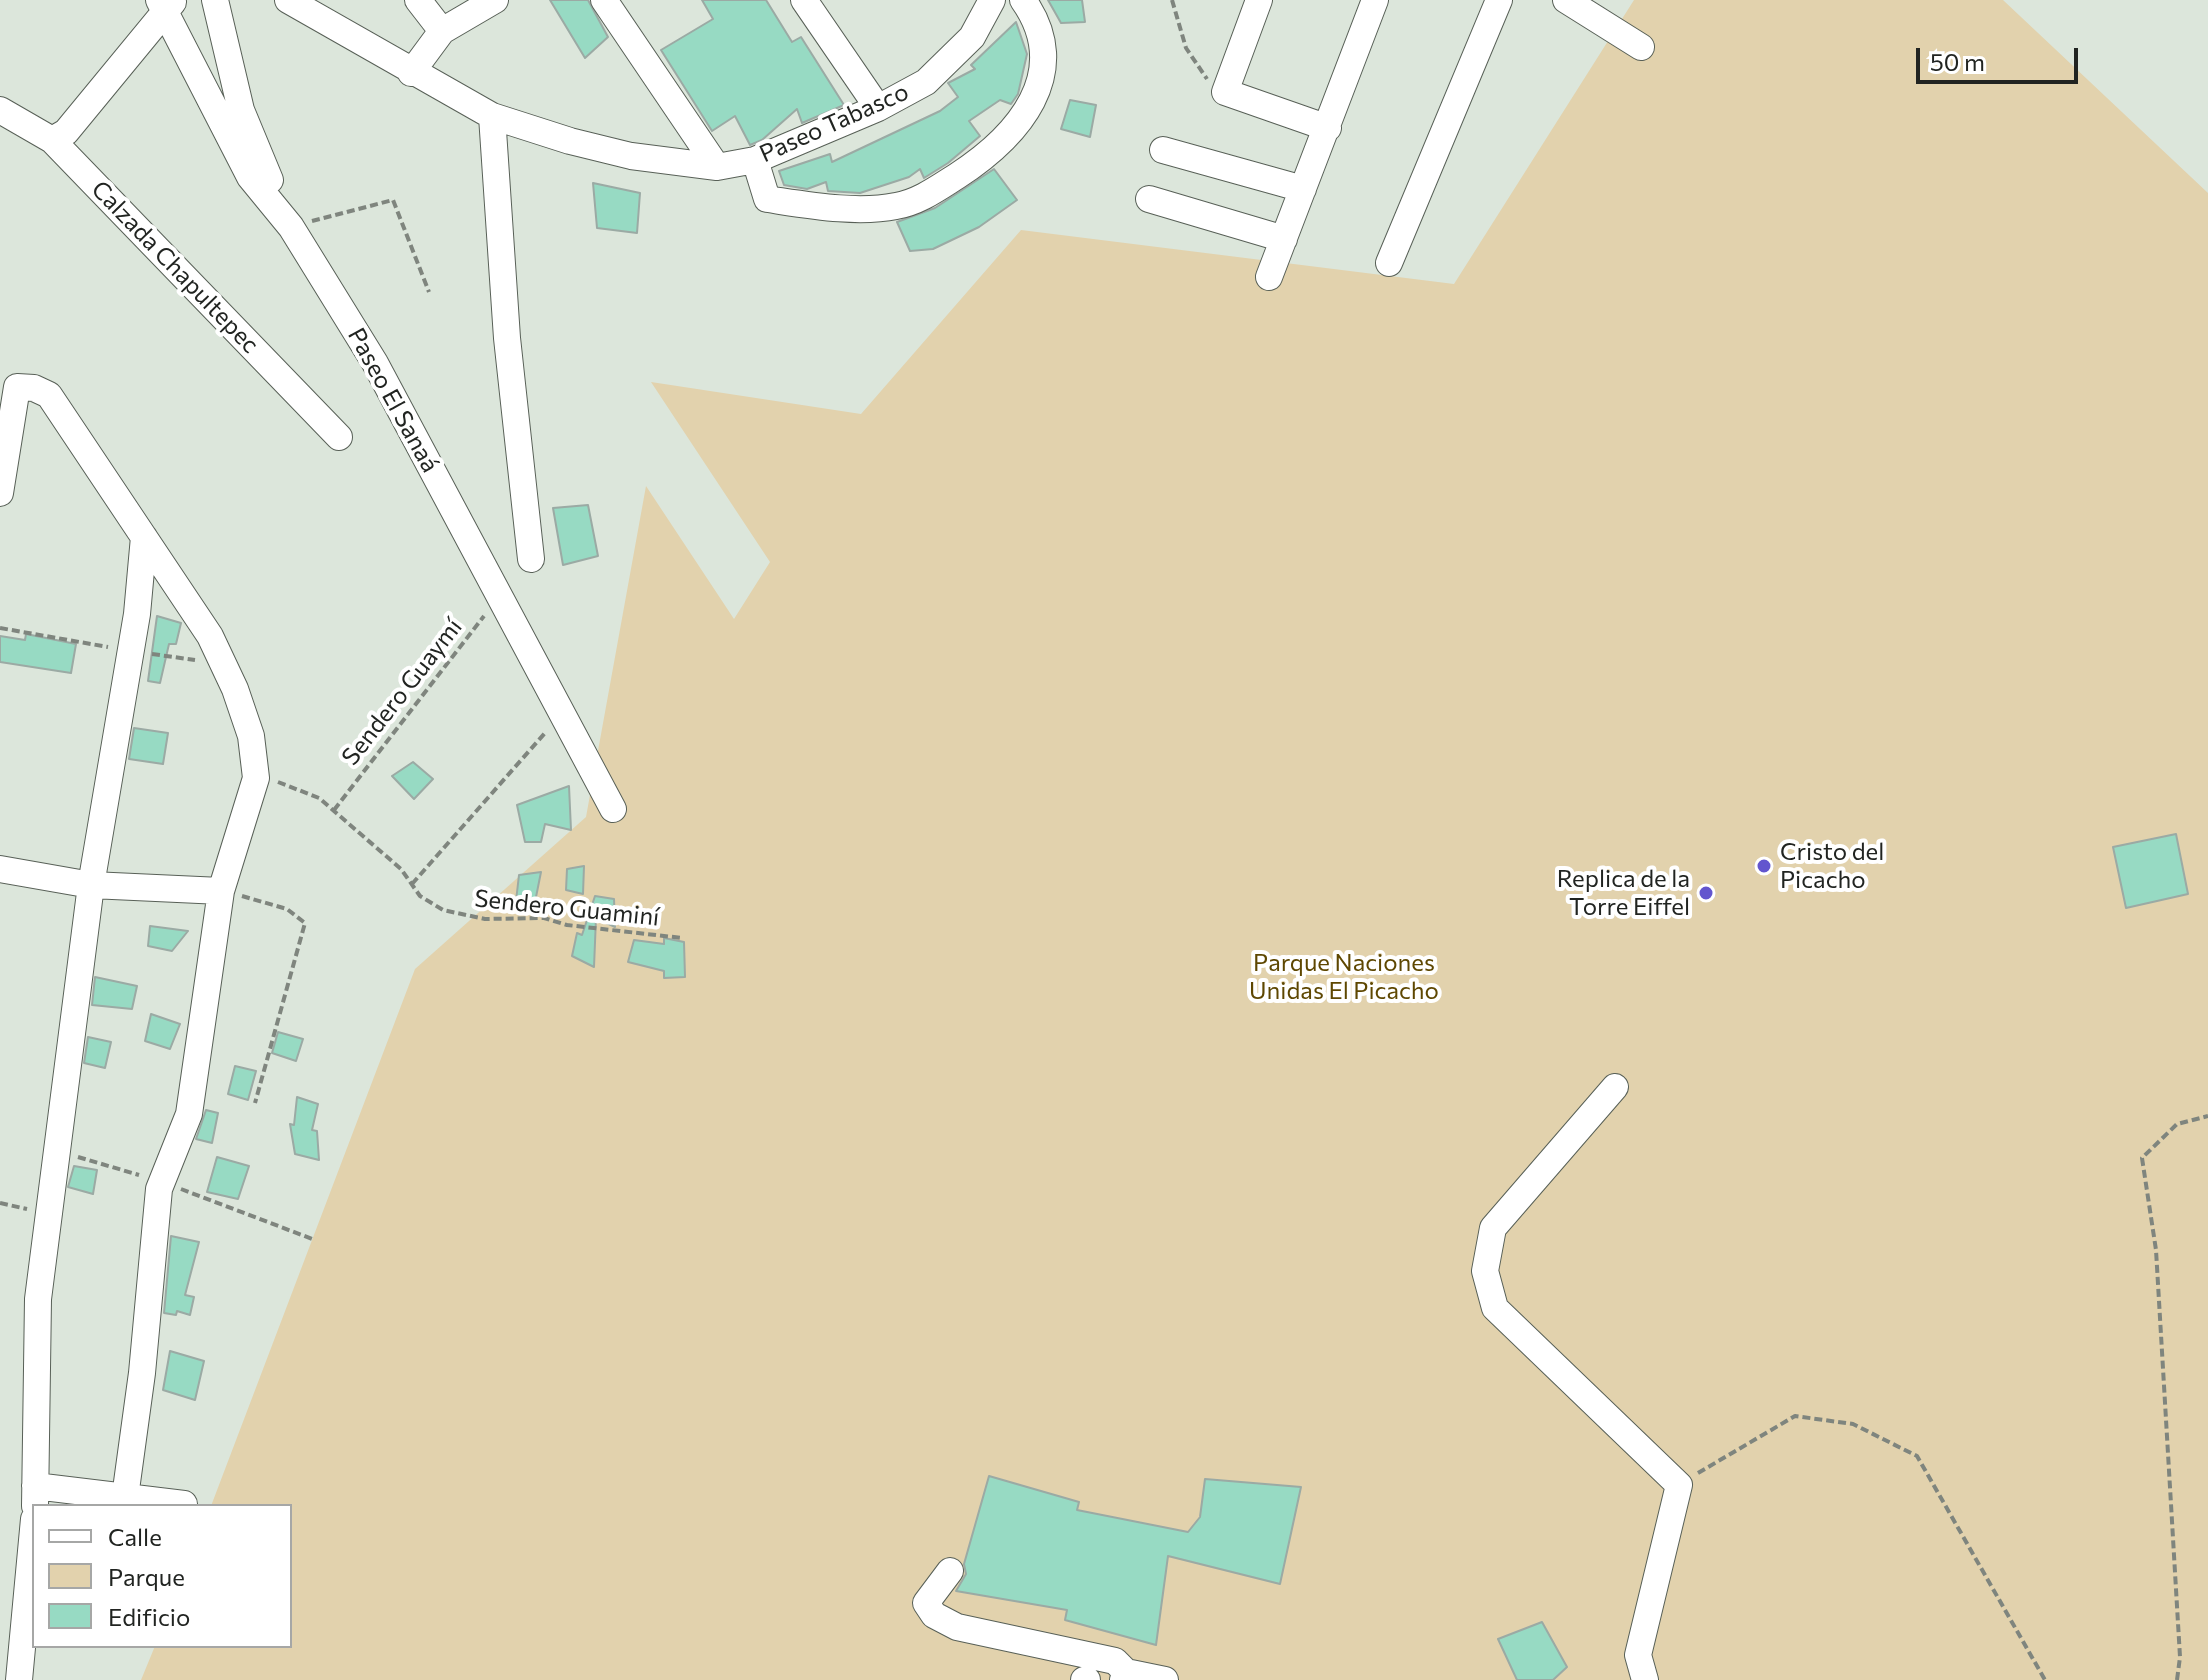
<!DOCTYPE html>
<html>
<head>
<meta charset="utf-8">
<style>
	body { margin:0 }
	#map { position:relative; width:2208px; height:1680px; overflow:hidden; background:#dce6db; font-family:Commissioner,sans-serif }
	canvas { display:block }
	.legend { position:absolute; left:32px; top:1504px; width:260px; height:144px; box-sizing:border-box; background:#fff; border:2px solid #a6a7a6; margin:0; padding:10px 14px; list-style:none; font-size:24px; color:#212421 }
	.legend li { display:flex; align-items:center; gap:16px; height:40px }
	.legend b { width:40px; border:2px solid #a6a7a6 }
	.scale { position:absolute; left:1916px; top:48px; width:162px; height:36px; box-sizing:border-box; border:4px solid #212421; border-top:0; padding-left:10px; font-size:24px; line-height:28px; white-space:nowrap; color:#212421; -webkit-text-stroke:6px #fff; paint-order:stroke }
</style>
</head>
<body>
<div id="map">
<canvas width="2208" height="1680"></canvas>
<ul class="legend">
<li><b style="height:10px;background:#fff"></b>Calle</li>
<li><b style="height:22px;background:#e2d2ad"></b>Parque</li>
<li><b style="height:22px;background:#97dac3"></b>Edificio</li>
</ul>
<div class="scale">50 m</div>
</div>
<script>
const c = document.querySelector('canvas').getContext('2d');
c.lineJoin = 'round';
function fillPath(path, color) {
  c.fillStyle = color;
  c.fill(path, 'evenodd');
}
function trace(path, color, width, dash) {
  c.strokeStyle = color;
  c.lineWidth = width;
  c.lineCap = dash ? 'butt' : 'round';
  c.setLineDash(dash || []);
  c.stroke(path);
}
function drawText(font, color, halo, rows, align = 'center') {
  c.font = font + ' Commissioner,sans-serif';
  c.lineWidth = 8;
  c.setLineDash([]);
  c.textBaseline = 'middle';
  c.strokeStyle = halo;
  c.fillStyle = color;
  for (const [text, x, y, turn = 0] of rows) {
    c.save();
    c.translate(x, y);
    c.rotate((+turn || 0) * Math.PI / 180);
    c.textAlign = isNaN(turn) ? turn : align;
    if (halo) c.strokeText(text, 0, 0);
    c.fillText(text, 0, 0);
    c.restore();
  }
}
fillPath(new Path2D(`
	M1634,0H2003L2208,193V1680H141L155,1646H290V1506H211L415,969L586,817L646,486L734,619L770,562L651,382L861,414L1021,230L1454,284Z`), '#e2d2ad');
const building = new Path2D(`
	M550,0H588L608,37L585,58Z
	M702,0H766L792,42L801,37L844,105L802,123L797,109L762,140L750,145L735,116L712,131L661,50L713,19Z
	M1048,0H1082L1085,22L1061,23Z
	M1016,22L1027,54L1018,94L1011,104L1000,100L969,121L980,136L948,163L924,178L920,169L909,177L860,193L828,191L826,182L807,189L784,185L779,171L830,154L832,162L940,111L958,97L948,83L975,69L971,65Z
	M1070,100L1096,105L1090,137L1061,129Z
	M994,169L1017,200L979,227L933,249L910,251L897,222L935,208Z
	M593,183L640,193L637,233L597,228Z
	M588,505L598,556L563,565L553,508Z
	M157,616L181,623L176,644H169L160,683L148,681Z
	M26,634L76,644L71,673L0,662V636L25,640Z
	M134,728L168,733L163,764L129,759Z
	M413,762L433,779L414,799L392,776Z
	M569,786L571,830L545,824L541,842H525L517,805Z
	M2176,834L2188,894L2126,908L2113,847Z
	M584,866L583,894L566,890L567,869Z
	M541,872L535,902L516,901L519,875Z
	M595,896L614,899L615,927L596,918L594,967L572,956L577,933L582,935Z
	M150,926L188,931L172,951L148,946Z
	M664,938L684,942L685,977L664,978V971L628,962L634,940L664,944Z
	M95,977L137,986L132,1009L92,1005Z
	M151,1014L180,1024L170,1049L145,1041Z
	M278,1032L303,1039L296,1061L272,1053Z
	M88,1037L111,1042L105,1068L84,1063Z
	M235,1066L256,1071L248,1100L228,1094Z
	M297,1097L318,1104L312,1130L317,1131L319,1160L295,1154L290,1124L294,1125Z
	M206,1110L218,1113L212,1143L196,1139Z
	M217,1157L249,1166L238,1199L207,1192Z
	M74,1166L97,1170L93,1194L68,1187Z
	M171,1236L199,1242L185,1295L194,1297L190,1315L177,1311L176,1315L164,1313Z
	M170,1351L204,1361L195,1400L163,1390Z
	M989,1476L1079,1502L1077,1510L1188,1532L1200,1517L1205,1479L1301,1487L1280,1584L1168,1556L1156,1645L1065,1620L1067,1610L956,1591L966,1574L964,1564Z
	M1542,1622L1567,1667L1553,1680H1517L1498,1639Z`);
fillPath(building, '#97dac3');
trace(building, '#9baaa4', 2);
const street = new Path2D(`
	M159,0L250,177L291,227L375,363L613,809
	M215,0L241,110L270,180
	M288,0L492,116L570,141L631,156L717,167L755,160L878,108L926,82L972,37L992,0
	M418,0L442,31
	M604,0L717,167
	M804,0L878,108
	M1259,0L1225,92L1328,128
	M1566,0L1641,47
	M411,73L442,31L495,0
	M0,110L52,140L339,437
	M492,116L507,338L531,559
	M52,140L66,132L173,2
	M1163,150L1303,189
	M755,160L767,199C808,205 856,214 896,206C919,202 938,188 957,176C1017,137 1075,73 1023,0
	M1149,199L1284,239
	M1389,263L1499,0
	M1269,277L1375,0
	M0,493L17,387L34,388L49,395L210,636L235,689L251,736L256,778L221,891L189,1114L159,1189L142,1373L125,1497
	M0,869L91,885L221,891
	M1615,1087L1493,1228L1485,1271L1495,1308L1679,1485L1638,1655L1645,1680
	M35,1486L184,1504
	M35,1506L38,1299L91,885L137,614L144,537
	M950,1571L926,1603L934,1615L957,1627L1115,1661L1126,1672L1123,1680
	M1126,1672L1165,1680
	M19,1680L34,1519
	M1084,1680H1087`);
trace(street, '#586057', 28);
trace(new Path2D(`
	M1172,0L1186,48L1207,79
	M312,221L393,200L429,292
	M0,628L108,647
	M152,654L195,660
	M278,782L319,798L401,869L420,896L443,910L485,919L544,918L567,925L682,938
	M334,810L484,616
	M412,884L545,733
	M242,896L287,909L305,923L255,1103
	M78,1157L139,1175
	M181,1189L315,1240
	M0,1203L27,1209
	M1698,1473L1795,1416L1853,1424L1917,1456L2045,1680
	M2177,1680L2180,1657L2156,1250L2142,1158L2177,1124L2208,1116`), '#7f857e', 4, [8, 4]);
trace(street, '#fff', 26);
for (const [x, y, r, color] of [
	[1764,866,8,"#6355ce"],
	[1706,893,8,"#6355ce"]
]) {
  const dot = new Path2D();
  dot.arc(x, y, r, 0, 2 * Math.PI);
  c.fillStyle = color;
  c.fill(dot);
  trace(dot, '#fff', 3);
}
drawText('24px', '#212421', '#fff', [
	["Paseo Tabasco",834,123,-24],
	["Calzada Chapultepec",175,267,46],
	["Paseo El Sanaá",393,400,61],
	["Sendero Guaymí",402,692,-52],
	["Sendero Guaminí",567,908,6]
]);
drawText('24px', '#212421', '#fff', [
	["Cristo del",1780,852],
	["Picacho",1780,880],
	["Replica de la",1690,879,"right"],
	["Torre Eiffel",1690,907,"right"]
], 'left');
drawText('24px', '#5e4701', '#fff', [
	["Parque Naciones",1344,963],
	["Unidas El Picacho",1344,991]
]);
</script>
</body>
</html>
